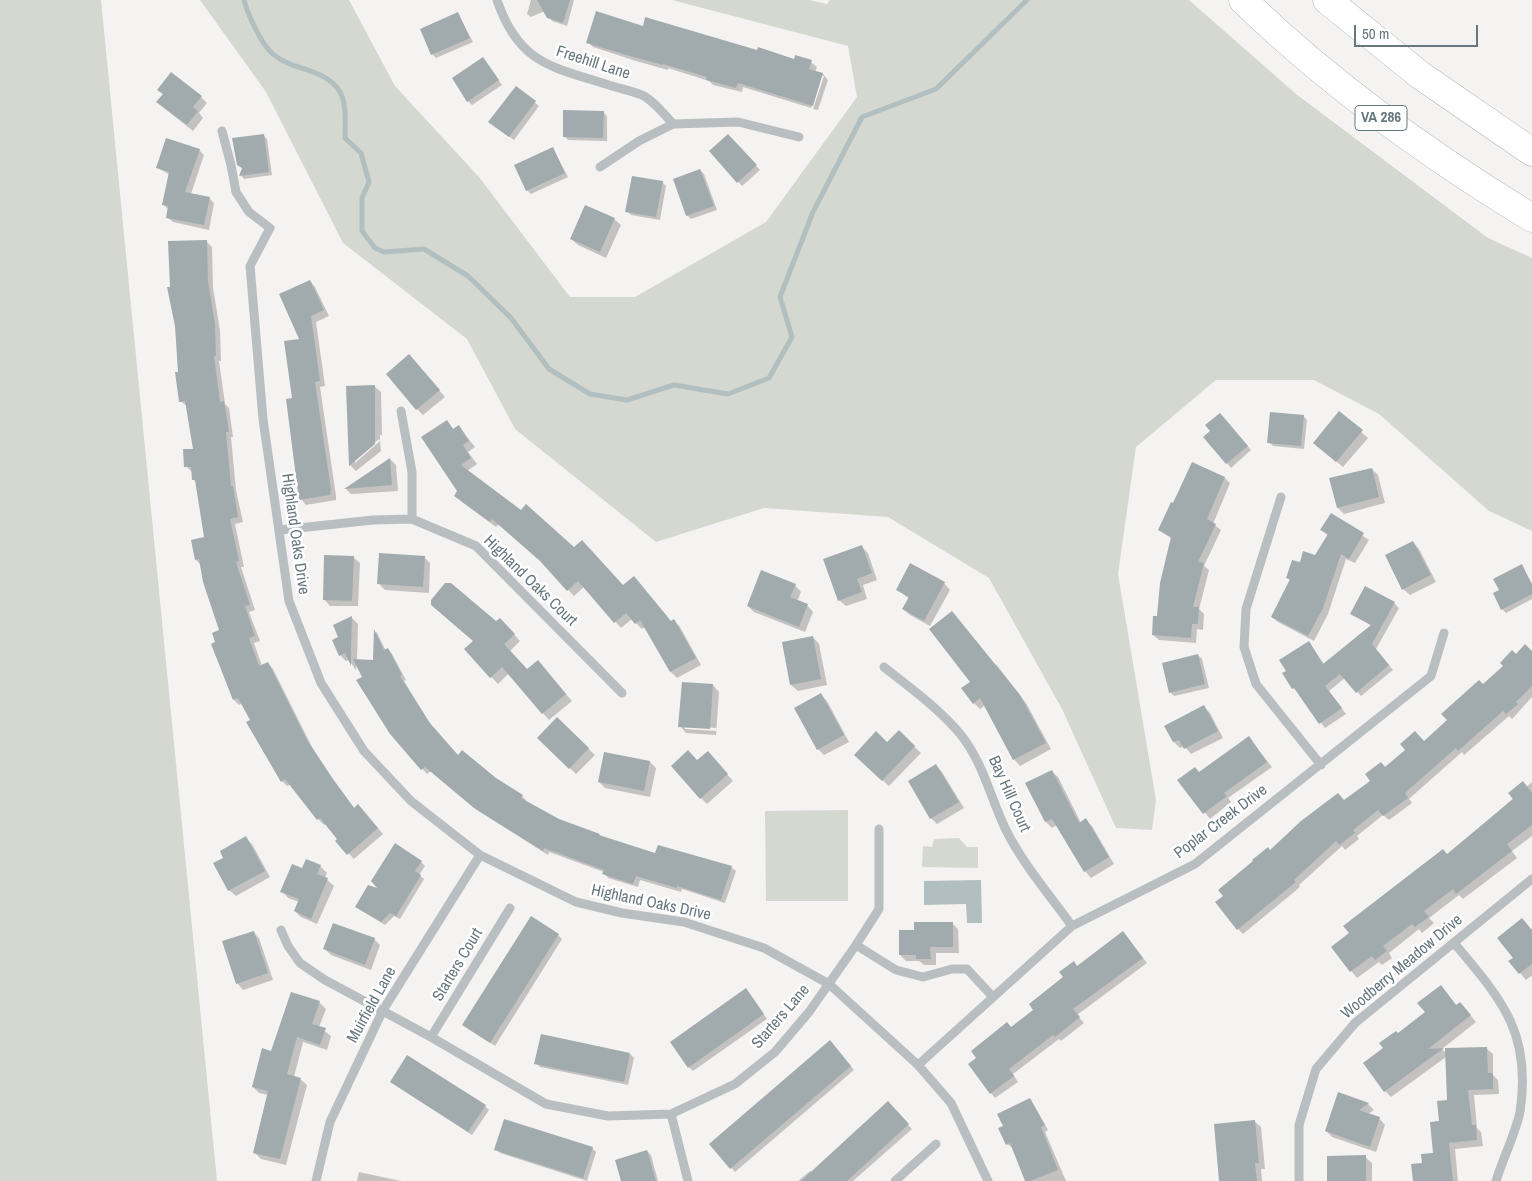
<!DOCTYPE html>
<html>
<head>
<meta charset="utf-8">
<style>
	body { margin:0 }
	#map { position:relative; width:1532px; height:1181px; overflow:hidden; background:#f4f3f1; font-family:"Archivo Narrow",sans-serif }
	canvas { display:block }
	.scale { position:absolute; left:1354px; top:25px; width:124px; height:22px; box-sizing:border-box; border:2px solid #67777e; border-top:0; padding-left:6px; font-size:15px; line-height:18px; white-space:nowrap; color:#67777e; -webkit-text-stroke:4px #fff; paint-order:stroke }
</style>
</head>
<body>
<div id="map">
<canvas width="1532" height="1181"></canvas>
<div class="scale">50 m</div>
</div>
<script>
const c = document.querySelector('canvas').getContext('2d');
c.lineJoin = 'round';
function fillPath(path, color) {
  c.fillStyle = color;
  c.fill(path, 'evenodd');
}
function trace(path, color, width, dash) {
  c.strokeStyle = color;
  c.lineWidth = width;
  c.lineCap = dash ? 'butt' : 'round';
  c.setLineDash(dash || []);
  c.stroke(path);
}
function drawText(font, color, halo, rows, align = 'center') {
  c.font = font + ' "Archivo Narrow",sans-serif';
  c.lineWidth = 5;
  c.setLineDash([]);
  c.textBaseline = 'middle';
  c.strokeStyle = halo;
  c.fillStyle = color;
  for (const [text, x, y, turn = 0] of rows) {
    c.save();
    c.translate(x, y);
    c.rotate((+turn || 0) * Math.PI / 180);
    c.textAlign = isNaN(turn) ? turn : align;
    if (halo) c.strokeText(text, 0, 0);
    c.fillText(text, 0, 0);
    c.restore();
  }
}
fillPath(new Path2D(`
	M0,0H101L217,1181H0Z
	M200,0H349L395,86L479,177L570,297H635L766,222L857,97L848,46L672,0H809L827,4L830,0H1189L1296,94L1488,238L1532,258V531L1489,511L1379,414L1314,380H1216L1136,447L1118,574L1156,800L1152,830L1116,828L1062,709L989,578L888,517L764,508L656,542L515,429L467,339L343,243L266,92Z
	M848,810V901H766L765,811Z
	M959,838L967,847H978V868L922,867L923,846L932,847L934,839Z`), '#d4d8d0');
fillPath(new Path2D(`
	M981,880L982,923H967L966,904L924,905V881Z`), '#b2bfc1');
fillPath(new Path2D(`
	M531,0H574L567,26L552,21L545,11L531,17L527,14Z
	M458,14L473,42L436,58L432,54Z
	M644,27L795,60L811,62L817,67L815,72L823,74L828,80L818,110L813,109L824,76H821L811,108L743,87L742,92L713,85L709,81L668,68V70L636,61L593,47L588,42Z
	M483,58L502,85L472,105L468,101Z
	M516,87L539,106L514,140L494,126Z
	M159,90L201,97L207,103L199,113L203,118L193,131L164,108V95Z
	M603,112L607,116V141L568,140L564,136Z
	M263,135L267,139L272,175L244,179L241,175Z
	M728,135L760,170L742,186L710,151Z
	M553,149L568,177L531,194L527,190Z
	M199,150L204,155L191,194L209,198L214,203L209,230L173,222L167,217L169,210L164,205L170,175L158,168Z
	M700,170L704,174L717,210L691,219L687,215Z
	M662,182L666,186L660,220L631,215L627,211Z
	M614,219L621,225L606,258L578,245L571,239Z
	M206,241L212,247L213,288L220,330L221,361H219L225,404L229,408L233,437H231L236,490L243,522L235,524L244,567H241L255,610L249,612L260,641L254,643L262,666L268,663L273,669L312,747L335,782L355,809L363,811L383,834L354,859L337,841L339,839L326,823L324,825L318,819L291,784L287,786L282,781L243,703L239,705L234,700L212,645L216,643L221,631L201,565L196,560L205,538L197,483L193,479L192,472L186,466L194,450L187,406L180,401L179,373Z
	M310,281L315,287L329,316L316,322L325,386L320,387L336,496V500L306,505L301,499V340Z
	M415,362L445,397L423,415L417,409Z
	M374,386L381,392L382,435H380V441L379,439L355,460V463L380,441L381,451L356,471L350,465L348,387Z
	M1339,413L1368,438L1343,467L1321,449Z
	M1303,416L1307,420L1304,449L1273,446L1269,442Z
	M1224,418L1251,450L1231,468L1205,437Z
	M446,422L454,430L459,427L475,447L468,452L477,464L467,471L671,622L674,620L680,627L701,665L677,678L671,672L645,627L642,629L632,619L621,628L584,587L574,596L544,564L499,524L496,527L462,502Z
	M390,459L396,465L398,491L351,494L346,489Z
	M1192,464L1225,478L1230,483L1213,524L1221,530L1204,566L1209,570L1199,609L1204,614L1203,630L1197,629L1196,643L1159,640L1153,635L1158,617L1172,539L1159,530L1174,505Z
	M1372,469L1378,475L1385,503L1344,514L1338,508Z
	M1331,515L1369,540L1355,563L1346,559L1328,614L1314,641L1278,622L1272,617L1291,581L1288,578L1301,564L1316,557L1328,536L1322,530Z
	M1413,542L1419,549L1436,582L1410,595L1403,589Z
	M861,546L868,553L877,580L863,585L867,599L846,606L839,600Z
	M353,557L360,563L358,606H330L324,599Z
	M424,557L430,563L429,593L385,590L379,584Z
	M1521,566L1532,583V599L1506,613L1502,609L1500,591Z
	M944,583L950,590L930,626L910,615L903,609L909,599L897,589Z
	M795,585L801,592L797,602L807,605L813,612L805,632L754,612L748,606Z
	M1394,603L1399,608L1376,649L1393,670L1361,696L1345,678L1329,691L1346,714L1325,728L1299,692L1293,688L1309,643L1324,664L1372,626L1352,614Z
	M352,618L358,624L357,660L374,661L376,631L386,651L388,649L392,654L406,680L404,681L433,728L458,757L522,796L526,800L525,802L559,820L602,838L656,855L731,867L736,871L725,903L682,889L681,892L640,880L638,887L608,878L604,872L549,852L548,855L480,812L431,771L427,774L391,733L357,663L356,670L349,660L346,661L340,655V637Z
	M496,623L506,625L520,641L510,651L528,670L544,668L572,701L549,720L509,673L498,684L466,650Z
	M813,637L819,644L827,685L798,691L791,685Z
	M1532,653V697L1512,719L1509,716L1464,755L1462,752L1409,799L1412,803L1389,820L1383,815L1357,836L1359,839L1345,850L1342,846L1299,885L1300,887L1243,934L1238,929L1271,851L1372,781L1381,763L1386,768L1424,742L1516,656Z
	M1198,655L1202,659L1209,688L1174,696L1170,692Z
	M996,664L1026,703L1051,749L1020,766L1014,759L985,705L980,709L974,703Z
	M713,685L719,692L716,735L686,733L680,726ZM685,726L717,728L716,731L685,729Z
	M821,695L827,701L849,742L824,755L818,749Z
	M1204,707L1210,713L1223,738L1191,754L1184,746L1180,748L1174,742L1166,727Z
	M557,719L595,755L576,774L539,738Z
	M899,732L921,753L889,786L855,755L887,744Z
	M1249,738L1272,767L1228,798L1231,802L1210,819L1179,780L1199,773Z
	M605,753L650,762L656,768L650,797L605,788L599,782Z
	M714,759L733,781L707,804L701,798L698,761Z
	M936,766L942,772L964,808L937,824L931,818Z
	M1051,771L1058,777L1081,823L1085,820L1092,826L1114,864L1091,878L1085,871L1057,825L1052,828L1046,822L1027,784Z
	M1532,782V836L1512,851L1517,858L1463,899L1459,895L1429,918L1434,923L1422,933L1419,929L1389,953L1392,958L1382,965L1379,962L1357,978L1332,947L1448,855Z
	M245,838L252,844L270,877L236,896L229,890L225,858Z
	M421,862L425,866L419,875L424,879L400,919L394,916L385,925L361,910L381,892Z
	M320,866L327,873L325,878L334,886L317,924L301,917L295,911L299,902L288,898L282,891L303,870Z
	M952,923L958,929L959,953H936V965H924L919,961H906L900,955L915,931Z
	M1532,929V977L1531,976L1526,980L1510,961L1515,958Z
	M253,932L259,938L273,980L243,990L237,983Z
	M1123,932L1147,963L1077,1015L1084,1023L1061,1041L1059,1039L1013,1074L1018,1082L995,1098L991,1093L1011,1028L1035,1011L1074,963L1078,967Z
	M558,935L562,939L495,1046L468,1028Z
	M374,939L380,945L371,970L331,955L325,949Z
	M1441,986L1457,1006L1466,1010L1476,1022L1442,1049L1446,1053L1486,1048L1493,1054V1075L1498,1080L1499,1094L1474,1095L1477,1128L1481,1132L1483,1146L1455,1149L1458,1181H1414L1424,1164L1434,1154L1440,1122L1448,1101L1446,1057L1391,1097L1385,1091V1048L1426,1013Z
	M749,994L767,1019L693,1071L689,1067Z
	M319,1002L326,1009L319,1027L331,1036L327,1050L303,1042L294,1077L300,1079L307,1085L286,1165L261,1159L254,1152L268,1095L259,1093L253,1087L271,1052Z
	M834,1046L854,1070L735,1172L711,1144Z
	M630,1054L634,1058L628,1085L540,1067L536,1063Z
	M391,1082L485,1106L489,1110L472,1135Z
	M1339,1094L1368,1104L1374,1110L1368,1114L1379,1118L1385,1125L1376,1152L1332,1137L1326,1131Z
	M1030,1099L1048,1130L1045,1132L1066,1181H1026L1013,1148L1007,1144L1005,1126Z
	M888,1103L912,1129L853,1181H798L810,1171L812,1172Z
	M1254,1121L1261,1127L1265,1169H1261L1262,1181H1220Z
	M592,1148L596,1152L587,1181L500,1153L496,1149Z
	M647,1151L651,1155L658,1181H622Z
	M1365,1157L1372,1163V1181H1329Z
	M359,1172L401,1181H357Z`), '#0003');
trace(new Path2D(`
	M244,0C248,15 261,44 273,54C292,71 326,68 340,92C347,104 345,125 345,138L361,153L369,182L362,198V231L375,248L384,252L424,249L468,276L511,318L549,369L590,394L627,400L674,385L728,394L769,378L792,337L780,297L813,212L862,117L936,89L1027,0`), '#b2bfc1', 5);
fillPath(new Path2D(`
	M537,0H570L563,23L547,18Z
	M596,11L643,26L645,17L757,50L758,47L794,59L795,55L812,60L809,69L823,73L813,106L738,83L736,88L706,80L707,77L663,64V65L630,56L586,43Z
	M458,12L470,38L431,55L420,29Z
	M483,57L499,80L467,102L452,78Z
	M171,72L202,96L193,107L198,111L187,125L156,102L163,94L157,90Z
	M516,86L536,101L509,137L488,122Z
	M563,110L604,111L603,138L563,137Z
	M264,134L269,172L239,176L242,168L237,165L232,138Z
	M728,134L757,165L737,183L709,151Z
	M166,138L200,149L185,192L210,197L204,225L166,218L168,206L162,205L169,172L156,168Z
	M553,147L565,173L526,191L514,165Z
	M700,169L714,206L686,216L673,179Z
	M632,176L663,181L656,217L625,212Z
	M585,205L615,218L600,252L570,239Z
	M207,240L208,282L215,324L216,356H214L220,402L224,401L229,432H226L231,486H233L238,517L230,519L239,561L236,562L250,605L245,606L255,636L249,638L259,666L268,662L307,740L330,775L354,808L358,804L378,828L347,855L335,841L337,839L320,818L317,820L285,779L281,782L246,722L250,720L238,698L233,700L211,644L215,642L212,633L219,630L203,582L199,559L195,560L191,540L204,537L195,480H192L191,467H184L183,449H193L185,401L179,402L175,372H178L175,326L167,287H170L168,241Z
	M310,280L324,310L311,316L320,381L315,382L331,489L330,495L299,500L286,399L292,398L284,341L299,339L279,294Z
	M409,354L440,390L416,410L386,374Z
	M375,385V444L349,466L346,386Z
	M1339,411L1363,430L1336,462L1313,443Z
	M1270,412L1304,415L1301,446L1267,443Z
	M1220,413L1248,446L1226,464L1203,437L1210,431L1205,425Z
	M447,420L453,429L459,425L469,441L463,445L471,458L461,465L521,510L526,504L574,547L582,540L623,585L634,576L671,621L674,619L696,658L670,672L640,620L635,624L626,613L614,623L578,581L567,591L540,561L492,519L490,522L454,496L457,491L421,437Z
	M390,458L392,485L344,489Z
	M1192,462L1225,477L1207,519L1216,524L1198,562L1204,563L1193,607H1199L1198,624H1192L1191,638L1152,635L1153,616H1157L1160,583L1171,537L1158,530L1171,502L1173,503Z
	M1372,468L1379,497L1337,508L1329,478Z
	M1331,513L1364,533L1349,559L1341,554L1323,608L1308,636L1271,617L1290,579L1286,578L1292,560L1300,562L1303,551L1315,555L1328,534L1320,530Z
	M1413,541L1431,575L1402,590L1385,555Z
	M862,545L872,573L857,579L862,592L838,601L823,559Z
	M379,553L425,556L423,587L377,584Z
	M324,555L354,556L352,601L323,600Z
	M910,563L945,582L924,621L902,609L909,597L896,590Z
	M1522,564L1532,585V594L1501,610L1493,593L1499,590L1493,579Z
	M761,570L796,584L790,597L808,604L799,627L747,606Z
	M445,583H451L496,621L500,618L515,634L504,644L527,669L538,660L566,694L542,714L502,667L490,678L464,649L473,641L431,605V600Z
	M1365,586L1395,602L1372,644L1389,665L1356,693L1340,674L1325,686L1342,708L1319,724L1294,688L1292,689L1282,673L1286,671L1279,660L1309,641L1323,664L1371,625L1350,614Z
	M952,611L1020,695L1046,743L1013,760L980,698L973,704L961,688L970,682L929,629Z
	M352,616L351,649V666L345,653L339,656L332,640L338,637L333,625Z
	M374,629L384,650L388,648L402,675L400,676L429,722L458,755L462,750L496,778L523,795L521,798L559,819L600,834L599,835L655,853L658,845L732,866L721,900L677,886V888L636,876L633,884L602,874L604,870L544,848L543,851L474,808L425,767L421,770L390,734L356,680L362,677L353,659L373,660Z
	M813,636L821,679L790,685L782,642Z
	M1525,644L1532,651V686L1516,702L1518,704L1506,714L1503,711L1458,751L1456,748L1405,793L1408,798L1383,816L1378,810L1353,830L1355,833L1339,845L1336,841L1294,880L1296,882L1237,930L1215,902L1223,896L1218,890L1253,861L1252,860L1268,847L1270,850L1301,821L1338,793L1344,800L1370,781L1365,774L1381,762L1385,767L1405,750L1400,744L1415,731L1424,741L1447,720L1441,714L1479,680L1483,684L1503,666L1500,663L1512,650L1516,654Z
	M1198,654L1205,684L1169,693L1162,663Z
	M682,682L713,684L710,729L678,727Z
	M821,693L844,735L817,750L794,708Z
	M1204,705L1218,731L1184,749L1179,740L1173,742L1164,726Z
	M557,717L589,748L569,769L537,738Z
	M899,730L915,746L882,781L854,755L876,731L887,742Z
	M1249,736L1267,762L1224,793L1227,796L1203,814L1177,780L1195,767L1199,772Z
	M688,750L697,760L708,751L728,774L700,799L671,766Z
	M604,752L650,761L644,791L598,782Z
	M936,764L959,802L930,819L908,781Z
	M1052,770L1079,823L1086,818L1109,857L1084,872L1052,819L1045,822L1025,783Z
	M1523,781L1532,793V825L1507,844L1512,851L1456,894L1453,889L1424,911L1429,917L1415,927L1412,924L1383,946L1387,951L1375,960L1372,956L1350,972L1331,947L1349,933L1343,926L1443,849L1447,854L1513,799L1508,793Z
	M246,836L265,871L228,891L213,863L223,858L220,851Z
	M395,843L422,861L415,871L421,875L396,916L390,913L381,922L355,907L368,885L377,888L371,881Z
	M306,859L321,865L317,874L328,878L311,919L294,911L299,899L280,892L292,864L302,868Z
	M531,916L559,934L490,1043L462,1025Z
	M1522,918L1532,930V964L1519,974L1508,961L1513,958L1497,938Z
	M914,922H953V947H930L931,959H916V955H899V930H914Z
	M333,923L375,938L365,965L323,949Z
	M254,931L268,973L236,984L222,941Z
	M1123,931L1143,958L1073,1009L1080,1017L1055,1037L1053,1035L1009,1069L1014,1076L990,1094L968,1064L976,1058L971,1051L1007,1022L1011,1027L1033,1010L1029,1004L1063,977L1059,972L1074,961L1077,966Z
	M1441,985L1456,1005L1460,1002L1471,1015L1428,1049L1444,1048L1384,1092L1363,1063L1383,1048L1379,1043L1396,1031L1398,1033L1425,1012L1417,1003Z
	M746,988L764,1014L688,1068L670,1042Z
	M291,992L320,1001L312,1024L326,1028L320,1045L297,1037L287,1074L301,1078L280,1159L253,1153L268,1091L252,1087L262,1048L271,1051Z
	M541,1034L630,1053L624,1082L534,1064Z
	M830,1040L851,1066L730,1169L709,1144Z
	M1487,1047L1488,1073H1493V1089L1468,1090L1472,1125H1476L1477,1140L1449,1143L1453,1181H1413L1411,1164L1422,1163L1421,1154L1433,1153L1430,1122L1439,1121L1437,1101L1447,1100L1445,1048Z
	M407,1055L486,1105L468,1132L390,1082Z
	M1338,1092L1369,1103L1359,1110L1380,1117L1370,1147L1325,1131Z
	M1030,1098L1045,1125L1041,1127L1058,1170L1030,1181H1025L1010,1143L1006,1145L998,1128L1003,1126L997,1114Z
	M888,1101L909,1124L847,1181H801Z
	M504,1119L593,1147L583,1178L494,1150Z
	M1255,1120L1259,1163H1255L1257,1181H1219L1214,1124Z
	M647,1150L656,1181H621L615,1160Z
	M1366,1155V1181H1327V1156Z`), '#a1aaad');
const highway = new Path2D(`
	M1243,0C1330,85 1429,155 1532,218
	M1327,0L1420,75L1532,152`);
trace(highway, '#afb3b5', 29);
trace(new Path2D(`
	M497,0C519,65 553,67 612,86C622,89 633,91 642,95C654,101 664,114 673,124
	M222,131L231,165L236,192L249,212L270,228L250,266L263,419L289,601L321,683L364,751L411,801L480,855L576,902L622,913L684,922L764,948L829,984L918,1065L951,1103L988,1181
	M600,167L639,141L673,124L738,122L799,137
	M401,411L412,472V519
	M1281,497L1246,609L1244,647L1256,684L1321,765
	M280,530L373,520L412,519L476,546L622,693
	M884,667C910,688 940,709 961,735C983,763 990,796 1005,828C1022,863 1049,894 1072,926
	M281,930L288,946L300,963L325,980L431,1037L546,1104L608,1116L671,1114L735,1084L775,1052L809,1012L856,945L879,909V829
	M1454,943C1501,999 1532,1032 1520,1112C1515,1135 1503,1158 1496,1181
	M856,945L896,970L923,977L952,969H967L993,997
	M431,1037L510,908
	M918,1065L1072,926L1195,864L1431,676L1444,633
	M671,1114L688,1181
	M316,1181L330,1122L383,1010L480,855
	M895,1181L936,1144
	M1299,1181V1125L1316,1069L1355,1023L1532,879`), '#b9bec0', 9);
trace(highway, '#fff', 28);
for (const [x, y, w] of [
	[1381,118,52]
]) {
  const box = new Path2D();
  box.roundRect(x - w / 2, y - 12.5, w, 25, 4);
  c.fillStyle = '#fff';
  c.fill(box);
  trace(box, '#67777e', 1);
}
drawText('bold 15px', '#67777e', null, [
	["VA 286",1381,118]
]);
drawText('16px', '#67777e', '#fff', [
	["Freehill Lane",593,63,18],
	["Highland Oaks Drive",295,534,82],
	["Highland Oaks Court",530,581,44],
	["Bay Hill Court",1009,794,66],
	["Poplar Creek Drive",1221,822,-37],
	["Highland Oaks Drive",651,903,12],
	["Starters Court",458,965,-59],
	["Woodberry Meadow Drive",1402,967,-40],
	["Muirfield Lane",372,1005,-61],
	["Starters Lane",781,1017,-49]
]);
</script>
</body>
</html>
